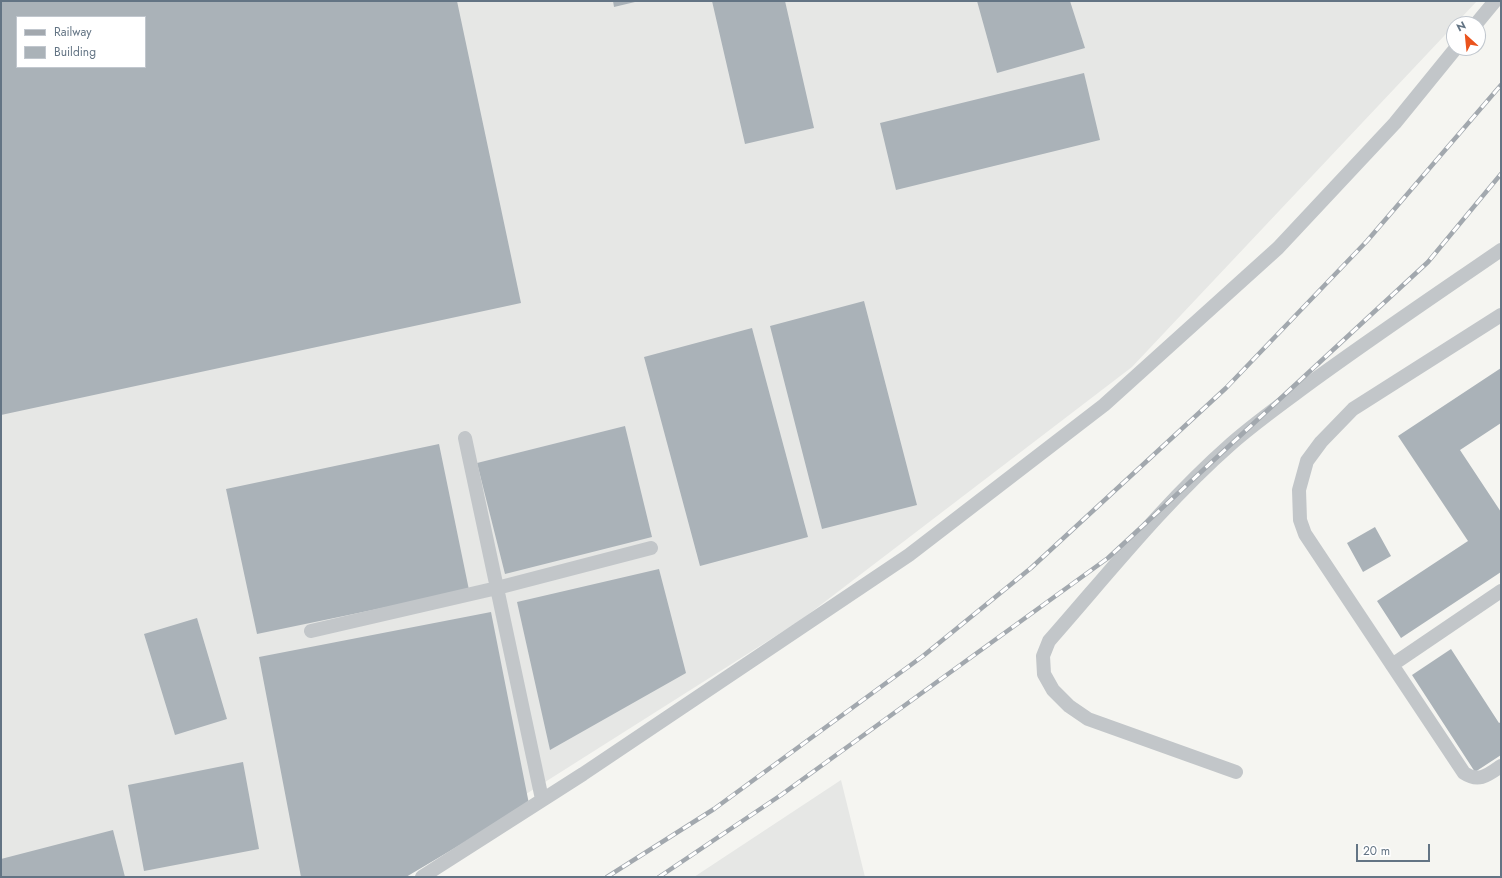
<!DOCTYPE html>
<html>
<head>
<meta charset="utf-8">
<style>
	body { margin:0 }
	#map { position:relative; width:1502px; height:878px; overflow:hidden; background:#f5f5f1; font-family:Jost,sans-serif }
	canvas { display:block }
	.frame { position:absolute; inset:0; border:2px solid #637484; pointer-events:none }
	.legend { position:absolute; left:16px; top:16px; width:130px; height:52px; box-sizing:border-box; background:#fff; border:1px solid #c1c7ce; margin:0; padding:5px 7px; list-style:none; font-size:12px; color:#637484 }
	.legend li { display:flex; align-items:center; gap:8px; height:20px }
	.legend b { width:20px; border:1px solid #c1c7ce }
	.north { position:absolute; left:1446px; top:16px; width:40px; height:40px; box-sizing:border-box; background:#fff; border:1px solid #c1c7ce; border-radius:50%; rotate:333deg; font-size:11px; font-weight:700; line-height:16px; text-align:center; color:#637484 }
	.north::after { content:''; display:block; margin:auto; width:14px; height:18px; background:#ea531d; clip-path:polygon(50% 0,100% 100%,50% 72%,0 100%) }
	.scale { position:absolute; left:1356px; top:844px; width:74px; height:18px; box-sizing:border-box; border:2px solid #637484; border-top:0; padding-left:5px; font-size:12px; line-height:14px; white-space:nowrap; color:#637484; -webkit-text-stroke:3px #fff; paint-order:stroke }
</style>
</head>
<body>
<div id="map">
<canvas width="1502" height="878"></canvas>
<div class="frame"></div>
<ul class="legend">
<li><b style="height:5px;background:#a2a8ae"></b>Railway</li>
<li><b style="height:11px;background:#aab2b8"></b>Building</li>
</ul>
<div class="north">N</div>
<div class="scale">20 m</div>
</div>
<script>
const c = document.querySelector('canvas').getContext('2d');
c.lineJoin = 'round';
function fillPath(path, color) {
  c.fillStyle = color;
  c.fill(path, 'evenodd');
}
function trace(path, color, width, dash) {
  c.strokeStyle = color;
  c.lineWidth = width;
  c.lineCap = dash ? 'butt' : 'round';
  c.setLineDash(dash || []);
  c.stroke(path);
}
fillPath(new Path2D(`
	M1,1H1477L1132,367L801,620L395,877H1ZM17,17H145V67H17Z
	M841,780L865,877H694Z`), '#e6e7e5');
fillPath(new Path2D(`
	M1,1H457L521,303L1,415ZM17,17H145V67H17Z
	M613,1H635V2L614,7Z
	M712,1H785L814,128L745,144Z
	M977,1H1070L1085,48L997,73Z
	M1084,73L1100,140L896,190L880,123Z
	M864,301L917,505L822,529L770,326Z
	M752,328L808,537L700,566L644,357Z
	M1501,368V423L1460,450L1501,512V572L1401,638L1377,601L1468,541L1398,436Z
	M625,426L652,537L505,574L477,463Z
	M439,444L469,590L257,634L226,489Z
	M1375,527L1391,556L1363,572L1347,543Z
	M659,569L686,673L550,750L517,602Z
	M491,612L529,804L406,877H301L259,657Z
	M197,618L227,719L175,735L144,634Z
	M1451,649L1499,723L1501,722V755L1475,772L1412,675Z
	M243,762L259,849L144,871L128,785Z
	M113,830L125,877H1V859Z`), '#aab2b8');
trace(new Path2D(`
	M1476,24L1495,1
	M1501,315L1353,409L1321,442L1307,461L1299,490L1300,520L1305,534L1464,773C1479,783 1488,775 1501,766
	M465,438L542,799
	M311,631L497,588L651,548
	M1392,665L1501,591
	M1236,772L1088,719L1069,706L1053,690L1044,674L1043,656L1049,641C1108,574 1164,503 1231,444C1256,422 1283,403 1310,383C1373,337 1437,294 1501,250
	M422,877L583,774L909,555L1104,405L1278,248L1395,123L1456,48`), '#c2c6c9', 14);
const rail = new Path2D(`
	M607,877L714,809L923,656L1031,568L1226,388L1367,241L1501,85
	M659,877L781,795L1108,558L1428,262L1501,174`);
trace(rail, '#a2a8ae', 4.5);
trace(rail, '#fff', 3, [9]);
</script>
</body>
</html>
